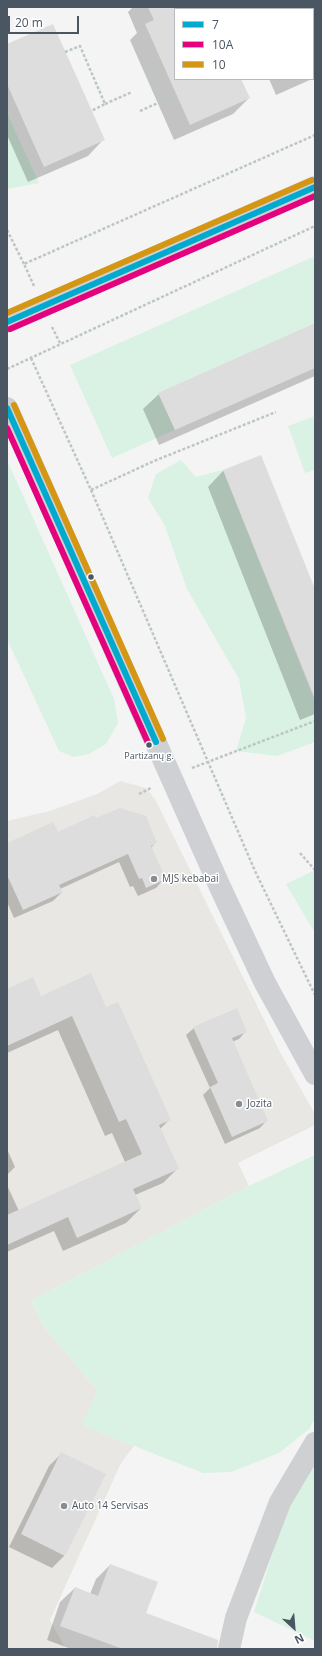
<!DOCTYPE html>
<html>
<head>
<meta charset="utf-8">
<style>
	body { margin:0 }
	#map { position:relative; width:322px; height:1656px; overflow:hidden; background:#f4f4f4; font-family:"Open Sans",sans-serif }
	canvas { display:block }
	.frame { position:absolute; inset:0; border:8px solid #4a5661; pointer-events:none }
	.legend { position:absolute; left:174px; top:8px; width:140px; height:72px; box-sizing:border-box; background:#fff; border:1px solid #b7bbc0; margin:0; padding:5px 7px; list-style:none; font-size:12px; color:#4a5661 }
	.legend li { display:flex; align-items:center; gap:8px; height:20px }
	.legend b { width:20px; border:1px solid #b7bbc0 }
	.north { position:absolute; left:274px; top:1608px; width:40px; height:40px; -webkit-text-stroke:3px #fff; paint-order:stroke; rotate:154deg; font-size:11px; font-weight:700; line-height:16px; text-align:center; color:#4a5661 }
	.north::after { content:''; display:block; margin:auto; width:14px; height:18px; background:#4a5661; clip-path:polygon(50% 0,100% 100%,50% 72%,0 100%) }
	.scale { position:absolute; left:8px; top:16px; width:71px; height:18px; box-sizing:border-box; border:2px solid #4a5661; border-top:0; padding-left:5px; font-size:12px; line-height:14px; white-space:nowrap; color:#4a5661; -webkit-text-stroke:3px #fff; paint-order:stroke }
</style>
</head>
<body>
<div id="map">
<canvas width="322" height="1656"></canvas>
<div class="frame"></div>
<ul class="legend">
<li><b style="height:5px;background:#00a9ce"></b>7</li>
<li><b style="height:5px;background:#e5007d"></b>10A</li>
<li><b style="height:5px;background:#d49613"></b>10</li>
</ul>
<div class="north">N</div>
<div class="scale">20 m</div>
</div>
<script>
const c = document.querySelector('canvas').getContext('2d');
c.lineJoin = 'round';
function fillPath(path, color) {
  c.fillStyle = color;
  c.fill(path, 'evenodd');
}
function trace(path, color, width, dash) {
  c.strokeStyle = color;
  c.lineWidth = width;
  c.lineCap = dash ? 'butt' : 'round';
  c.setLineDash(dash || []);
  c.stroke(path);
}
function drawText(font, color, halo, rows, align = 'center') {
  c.font = font + ' "Open Sans",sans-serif';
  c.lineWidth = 3;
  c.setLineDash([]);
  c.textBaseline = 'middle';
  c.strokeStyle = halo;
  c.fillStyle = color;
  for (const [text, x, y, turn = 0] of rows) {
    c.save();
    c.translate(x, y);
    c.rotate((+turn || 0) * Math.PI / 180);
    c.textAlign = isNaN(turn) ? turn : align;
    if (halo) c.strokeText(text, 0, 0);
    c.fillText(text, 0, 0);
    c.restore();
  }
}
fillPath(new Path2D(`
	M120,781L146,788L155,799L281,1054L315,1114V1125L238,1163L249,1186L31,1301L43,1325L98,1391L82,1425L134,1446L121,1463L50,1620L66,1649H7V821L50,811L97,794Z`), '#e8e7e3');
fillPath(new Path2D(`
	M7,113L39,183L7,189Z
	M315,256V323L159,393L175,430L112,458L70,365Z
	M315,416V470L305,473L288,426Z
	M7,460L114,699L118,723L106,744L89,754L74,757L59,751L7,639Z
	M181,460L196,477L223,470L315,702V742L277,756L236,751L246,718L239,679L187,589L165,526L148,498L156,474Z
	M315,870V933L286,884Z
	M315,1155V1418L309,1429L279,1453L231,1472L203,1473L81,1425L98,1391L43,1325L31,1301L249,1186Z
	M315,1458V1641L254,1612L284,1518Z`), '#d9f2e3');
fillPath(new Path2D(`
	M133,7H208L209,9H175V79H240L249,98L233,114L174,140L130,40L137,33L128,12Z
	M237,7H315V78H313V9H238Z
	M7,45L103,140L88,156L28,182L7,135Z
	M269,79H312L276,95Z
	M315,324V376L159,445L143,409L159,394Z
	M261,456L315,592V714L300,720L208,487L223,471Z
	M95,820L156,842L151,848L164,879L156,888L138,896L133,886L130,887L119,862L60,889L62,892L53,901L14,918L7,902V844L57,833Z
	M7,990L106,1009L169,1120L160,1129L178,1168L163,1183L135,1195L141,1208L126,1223L63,1251L54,1231L7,1252V1185L19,1211L125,1162L112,1133L105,1136L58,1030L7,1053Z
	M194,1028L246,1031L239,1039L232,1042L267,1120L260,1128L225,1144L203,1095L210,1088L186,1035Z
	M7,1149L15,1167L7,1175Z
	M62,1453L64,1556L52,1568L9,1547L49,1466Z
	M110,1565L145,1614L208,1649H71L47,1640L60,1602L75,1588L90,1594L96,1579Z`), '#0003');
fillPath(new Path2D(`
	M148,7H175V79H241L250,98L190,125L145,24L154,20Z
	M53,24L105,140L44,167L7,84V44Z
	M315,323V368L175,430L158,393Z
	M261,455L315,589V699L223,470Z
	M120,808L146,816L157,843L151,846L166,879L146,888L142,878L139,879L128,854L59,885L63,892L23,910L7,875V843L53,822L58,832L94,815L96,818Z
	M91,973L106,1007L118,1002L171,1120L159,1125L179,1169L133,1189L142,1208L77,1238L68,1217L7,1245V1215L142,1154L126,1119L119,1122L72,1016L7,1046V989L33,977L41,996Z
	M237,1008L247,1032L232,1038L268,1121L232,1137L210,1087L218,1083L193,1027Z
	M61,1452L106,1474L65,1556L21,1534Z
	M110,1564L158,1582L146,1613L218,1640L217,1649H123L60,1626L75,1587L98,1596Z`), '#ddddde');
trace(new Path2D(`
	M150,35L136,41L162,101
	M65,52L80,46L105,104L91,111
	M105,104L132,92
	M140,111L176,95
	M7,230L24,264
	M34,286L24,264L315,135
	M52,327L60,343
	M31,358L91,490L255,871L315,995
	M7,369L315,226
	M91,490L154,461L276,412
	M192,768L315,721
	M139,794L151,788
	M300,853L315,870`), '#bcc7c4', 2.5, [3, 2]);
trace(new Path2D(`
	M229,1649L236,1618L280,1502L315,1443`), '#ced0d2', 22);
trace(new Path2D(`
	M7,322L315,187
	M7,408L220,887L265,983L315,1074`), '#ced0d4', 22);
trace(new Path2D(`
	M7,322L315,187
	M7,408L156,742`), '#00a9ce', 6);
trace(new Path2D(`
	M10,329L315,196
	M7,428L149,745`), '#e5007d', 6);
trace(new Path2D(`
	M7,313L312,180
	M14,405L163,739`), '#d49613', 6);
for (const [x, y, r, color] of [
	[91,577,3.5,"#4a5661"],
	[149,745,3.5,"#4a5661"],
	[154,879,4,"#868d94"],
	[239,1104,4,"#868d94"],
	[64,1506,4,"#868d94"]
]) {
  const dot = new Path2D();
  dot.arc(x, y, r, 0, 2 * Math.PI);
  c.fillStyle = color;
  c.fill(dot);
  trace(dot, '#fff', 1.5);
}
drawText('9px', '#4a5661', '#fff', [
	["Partizanų g.",149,756]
]);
drawText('10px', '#4a5661', '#fff', [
	["MJS kebabai",162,879],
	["Jozita",247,1104],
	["Auto 14 Servisas",72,1506]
], 'left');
</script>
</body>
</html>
